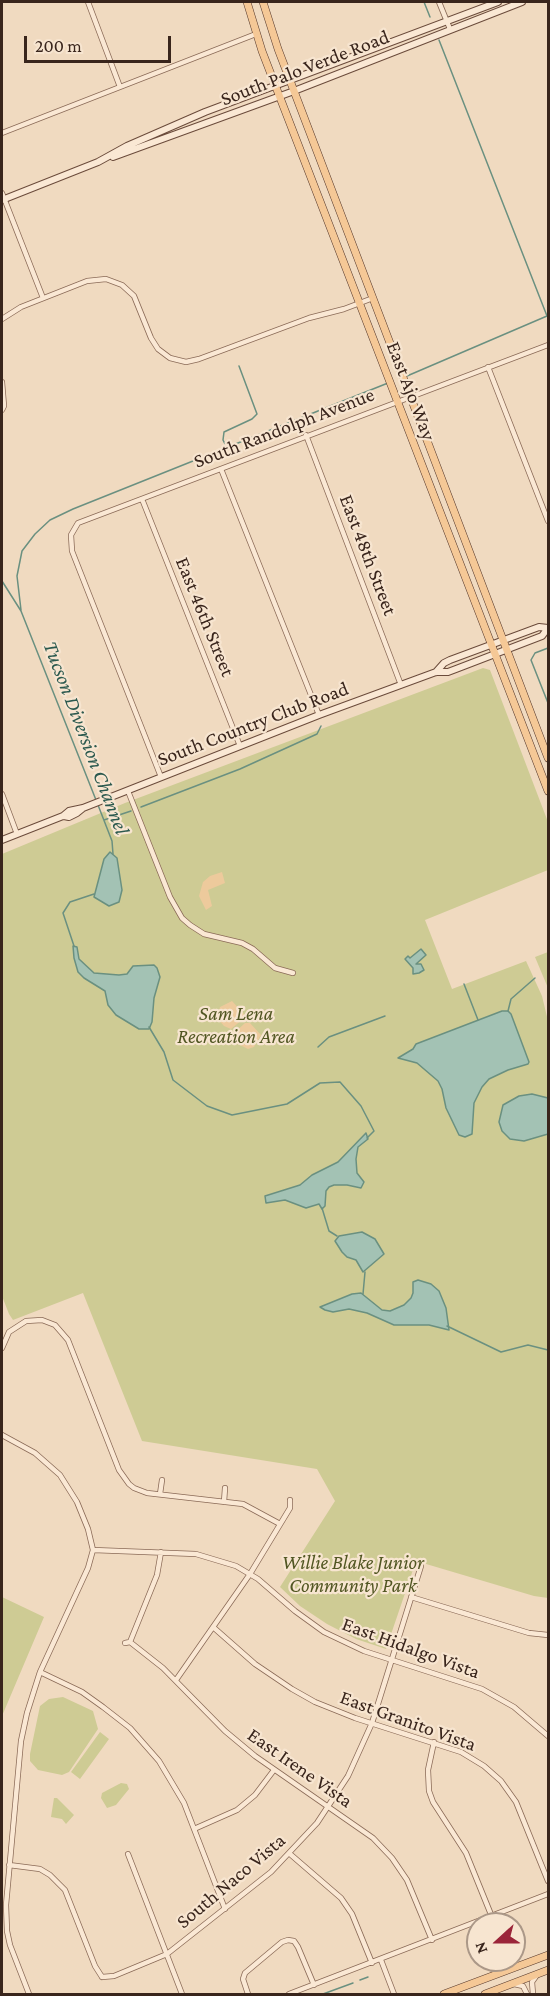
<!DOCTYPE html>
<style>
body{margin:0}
#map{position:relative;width:550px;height:1996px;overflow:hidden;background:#f0dac0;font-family:"Crimson Pro",serif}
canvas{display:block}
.frame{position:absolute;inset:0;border:3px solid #39251c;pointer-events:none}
.north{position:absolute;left:466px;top:1912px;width:60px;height:60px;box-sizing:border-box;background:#f7e5d0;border:2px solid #ab9888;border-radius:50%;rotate:249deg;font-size:16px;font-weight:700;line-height:24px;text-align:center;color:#39251c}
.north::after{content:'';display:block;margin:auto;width:21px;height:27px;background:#9b2539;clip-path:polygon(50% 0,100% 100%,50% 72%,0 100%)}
.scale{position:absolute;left:24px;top:36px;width:147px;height:27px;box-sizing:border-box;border:3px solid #39251c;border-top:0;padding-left:8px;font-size:18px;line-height:21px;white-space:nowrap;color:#39251c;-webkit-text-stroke:4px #f7e5d0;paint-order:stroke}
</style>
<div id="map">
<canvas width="550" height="1996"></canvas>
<div class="frame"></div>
<div class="north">N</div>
<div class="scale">200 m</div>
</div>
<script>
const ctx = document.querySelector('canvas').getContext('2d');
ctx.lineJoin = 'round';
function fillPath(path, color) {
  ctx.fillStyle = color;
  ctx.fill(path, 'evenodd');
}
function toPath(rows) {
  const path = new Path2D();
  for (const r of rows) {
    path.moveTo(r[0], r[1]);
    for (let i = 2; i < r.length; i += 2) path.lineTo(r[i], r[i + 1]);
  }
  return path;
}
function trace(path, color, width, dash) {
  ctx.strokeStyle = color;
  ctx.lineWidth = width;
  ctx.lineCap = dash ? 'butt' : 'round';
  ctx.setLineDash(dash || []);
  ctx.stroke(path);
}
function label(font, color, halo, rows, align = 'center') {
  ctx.font = font + ' "Crimson Pro",serif';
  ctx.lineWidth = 4.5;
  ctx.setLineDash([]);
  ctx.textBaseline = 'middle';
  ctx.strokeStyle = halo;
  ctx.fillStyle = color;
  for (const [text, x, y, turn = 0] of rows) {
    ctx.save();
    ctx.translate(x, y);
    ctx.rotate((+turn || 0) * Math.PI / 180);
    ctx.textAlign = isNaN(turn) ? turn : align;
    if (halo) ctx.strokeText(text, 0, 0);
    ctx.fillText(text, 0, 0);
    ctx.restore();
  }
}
const green = toPath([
 [483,668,490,670,548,822,548,870,425,920,452,989,526,961,542,996,548,1021,548,1598,534,1596,416,1561,386,1649,356,1639,327,1624,300,1606,280,1587,335,1501,317,1469,142,1441,83,1293,13,1320,9,1314,2,1296,2,854,125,803],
 [548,952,548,988,535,957],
 [2,1597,44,1617,2,1716],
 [63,1697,93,1711,98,1729,69,1772,62,1775,38,1770,30,1761,30,1754,40,1706,49,1699],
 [100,1732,109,1739,80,1779,71,1772],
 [121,1783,127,1784,129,1789,116,1805,107,1808,101,1798,102,1793],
 [54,1798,57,1798,74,1815,66,1824,62,1819,51,1817]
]);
const sand = toPath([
 [222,872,225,883,208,890,212,906,206,910,199,896,203,882,210,876],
 [232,1001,244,1014,243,1019,231,1029,224,1026,217,1018,220,1007],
 [245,1023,250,1023,261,1035,254,1047,248,1049,238,1044,233,1034]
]);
const water = toPath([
 [110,852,117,858,122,890,119,902,109,906,94,897,104,859,110,852],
 [73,946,77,947,79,959,94,973,119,975,127,974,133,966,154,965,157,968,160,977,154,998,152,1022,149,1029,139,1029,116,1015,108,1005,105,991,84,978,78,972,74,958,73,946],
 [421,949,426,955,416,964,421,964,424,970,419,973,413,974,413,968,405,959,408,956,410,958,421,949],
 [502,1011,508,1011,511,1014,529,1062,528,1064,508,1070,489,1079,482,1087,474,1103,472,1134,465,1137,459,1135,446,1108,442,1089,438,1081,417,1063,398,1058,413,1049,416,1044,502,1011],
 [532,1094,548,1098,548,1134,524,1141,510,1139,502,1131,499,1122,503,1105,519,1096,532,1094],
 [366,1133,368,1139,358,1147,356,1159,357,1173,364,1182,361,1188,347,1185,334,1185,329,1187,326,1191,325,1206,322,1209,319,1204,306,1208,285,1200,266,1203,265,1196,300,1185,312,1175,338,1162,366,1133],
 [362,1232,375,1239,384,1254,363,1272,356,1260,347,1257,342,1252,335,1241,339,1236,362,1232],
 [418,1280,431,1284,439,1291,446,1308,449,1330,429,1325,394,1325,367,1313,349,1309,333,1312,325,1310,320,1307,352,1294,361,1293,382,1310,390,1311,404,1305,411,1298,413,1293,413,1282,418,1280]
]);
const stream = toPath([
 [424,2,430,17],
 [407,376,547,316,439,40],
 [226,446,223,440,224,432,252,419,257,414,239,366],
 [2,581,21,611,96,800],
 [21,610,17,576,22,551,35,534,50,520,73,509,388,383],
 [548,648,535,653,531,660,548,703],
 [98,805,112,841,113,854],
 [141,807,240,769,317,734,321,726],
 [104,820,131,811],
 [74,946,63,913,70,902,94,894],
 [464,984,478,1020],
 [508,1011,511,999,535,978],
 [149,1027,164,1052,173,1080,207,1106,232,1115,287,1104,320,1083,340,1082,361,1106,374,1131,367,1138],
 [318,1047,329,1037,385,1016],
 [322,1208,329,1231,337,1236],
 [363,1294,365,1272],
 [447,1326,501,1352,528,1345,548,1350],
 [360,1980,368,1977],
 [323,1994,353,1983]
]);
const street = toPath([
 [88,2,120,87],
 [439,2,450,29],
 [2,133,256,34],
 [2,193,43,298],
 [2,319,21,307,87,281,106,279,122,285,134,296,151,338,158,349,170,358,186,362,199,359,309,318,344,309,373,298],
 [488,367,548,521],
 [2,382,4,406,2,410],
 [306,435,401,685],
 [221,469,319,715],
 [142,499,240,746],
 [161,777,72,551,71,535,78,523,548,345],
 [128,791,170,897,182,918,190,925,204,934,242,943,253,949,275,968,293,973],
 [2,794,17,834],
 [2,1348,9,1332,26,1321,42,1320,55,1325,68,1340,119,1470,129,1484,134,1488,147,1493,243,1504,280,1524],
 [2,1435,35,1453,60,1475,77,1502,88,1529,93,1550,88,1568,40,1672,27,1713,21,1741,6,1905,7,1931,10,1945,29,1994],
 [160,1494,162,1480],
 [224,1502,225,1488],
 [93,1550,196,1554,236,1566,258,1579,295,1611,324,1632,364,1651,482,1689,514,1707,548,1736],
 [411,1597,529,1633,548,1635],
 [213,1627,255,1664,292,1689,315,1702,355,1718,461,1752,484,1766,501,1781,516,1802,548,1881],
 [130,1642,157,1575,161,1552],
 [125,1643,130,1642,163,1668,225,1731,255,1756,373,1838,392,1858,407,1880,432,1940],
 [40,1672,82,1692,103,1707,130,1728,159,1761,184,1803,225,1909],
 [176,1680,250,1574,290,1508,290,1500],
 [434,1742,428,1770,429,1791,433,1802,466,1853,492,1917],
 [194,1829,237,1810,255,1795,274,1770],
 [128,1854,182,1994],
 [290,1854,341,1898,352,1914,372,1963],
 [9,1865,40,1869,50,1875,65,1890,95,1966,102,1977],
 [381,1960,394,1994],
 [102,1977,114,1976,167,1954,271,1872,317,1823,348,1776,372,1723,421,1566],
 [514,1984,523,1986,527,1994],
 [248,1994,243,1979,245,1973,282,1942,288,1940,294,1941,298,1947,314,1985],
 [289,1994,548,1894],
 [533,1994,532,1982,537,1975]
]);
const secondary = toPath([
 [113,157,294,91,522,2],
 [2,200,98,162,127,146,205,112,498,2],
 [436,672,444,663,450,660,539,627,548,628],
 [64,816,69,817,77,813,82,809],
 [2,840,63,816,69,811,83,808,319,715,436,672,448,672,456,669,542,636,548,628]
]);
const primary = toPath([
 [247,2,262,51,548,791],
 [263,2,278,49,548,758],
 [444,1994,548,1955],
 [485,1994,548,1970]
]);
const streetNames = [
 ["South Palo Verde Road",305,68,-21],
 ["East Ajo Way",411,391,69],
 ["South Randolph Avenue",284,428,-21],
 ["East 48th Street",368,555,69],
 ["East 46th Street",205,617,68],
 ["South Country Club Road",253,724,-21],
 ["East Hidalgo Vista",411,1648,20],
 ["East Granito Vista",408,1721,20],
 ["East Irene Vista",300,1768,35],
 ["South Naco Vista",231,1881,-40]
];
const parkNames = [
 ["Sam Lena",236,1014],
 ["Recreation Area",236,1037],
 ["Willie Blake Junior",353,1563],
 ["Community Park",353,1586]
];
const waterNames = [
 ["Tucson Diversion Channel",86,738,69]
];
fillPath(green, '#cecb94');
fillPath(sand, '#edca9c');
fillPath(water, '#a3c2b4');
trace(water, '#6a9080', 1.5);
trace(stream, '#6a9080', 1.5);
trace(street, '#8a6a57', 6);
trace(secondary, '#6b4b3b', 8);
trace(primary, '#57392c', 8);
trace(street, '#fae8d4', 4.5);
trace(secondary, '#fae8d4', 6);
trace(primary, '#f5c896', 7);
label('20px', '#39251c', '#f7e5d0', streetNames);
label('italic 20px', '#515622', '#f7e5d0', parkNames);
label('italic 21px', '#2b594e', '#f7e5d0', waterNames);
</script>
